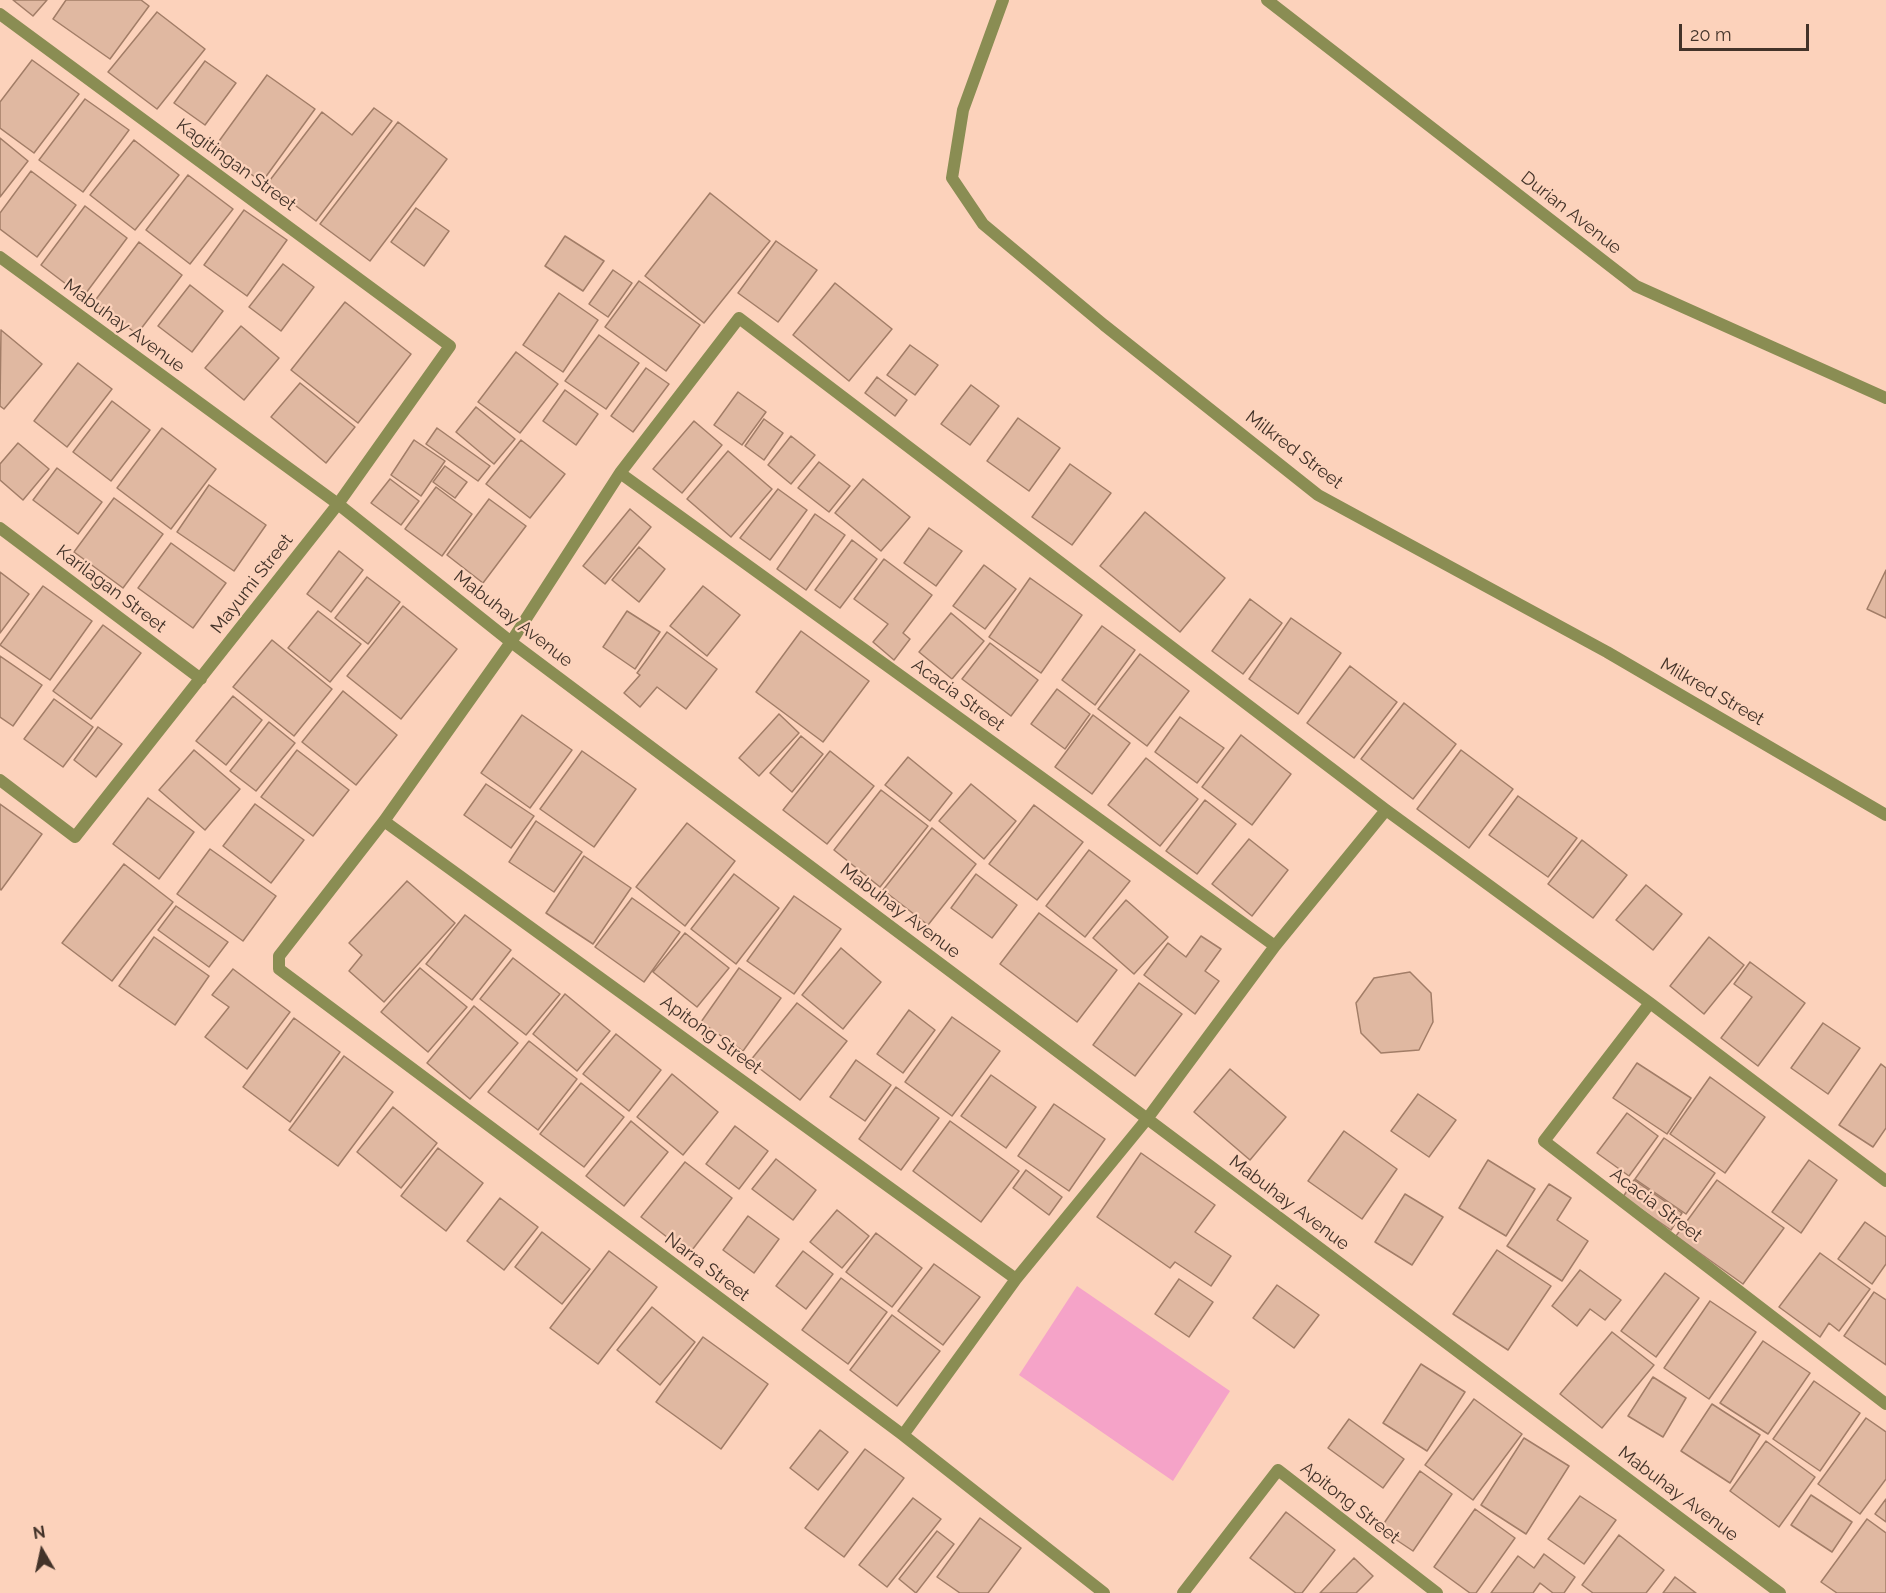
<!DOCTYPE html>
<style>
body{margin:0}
#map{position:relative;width:1886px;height:1593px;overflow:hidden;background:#fcd2bb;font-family:Raleway,sans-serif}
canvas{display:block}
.north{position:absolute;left:12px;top:1521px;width:60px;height:60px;-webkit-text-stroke:4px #fcd2bb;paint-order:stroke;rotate:351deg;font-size:16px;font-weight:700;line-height:24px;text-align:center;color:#433329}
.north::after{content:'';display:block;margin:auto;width:21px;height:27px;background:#433329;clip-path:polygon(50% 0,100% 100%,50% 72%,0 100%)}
.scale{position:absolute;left:1679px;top:24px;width:130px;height:27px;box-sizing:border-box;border:3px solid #433329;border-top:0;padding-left:8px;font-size:18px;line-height:21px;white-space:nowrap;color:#433329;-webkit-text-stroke:4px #fcd2bb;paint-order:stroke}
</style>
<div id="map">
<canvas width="1886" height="1593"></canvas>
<div class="north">N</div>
<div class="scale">20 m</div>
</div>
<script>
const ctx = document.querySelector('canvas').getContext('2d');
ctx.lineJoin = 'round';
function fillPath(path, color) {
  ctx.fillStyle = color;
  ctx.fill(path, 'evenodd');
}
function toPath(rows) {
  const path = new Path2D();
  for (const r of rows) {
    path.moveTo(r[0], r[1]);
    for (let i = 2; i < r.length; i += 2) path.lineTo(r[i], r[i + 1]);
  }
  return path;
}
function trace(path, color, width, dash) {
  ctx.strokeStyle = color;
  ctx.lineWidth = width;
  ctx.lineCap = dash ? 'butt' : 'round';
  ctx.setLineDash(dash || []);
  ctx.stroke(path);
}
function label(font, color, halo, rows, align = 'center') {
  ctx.font = font + ' Raleway,sans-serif';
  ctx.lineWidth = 4.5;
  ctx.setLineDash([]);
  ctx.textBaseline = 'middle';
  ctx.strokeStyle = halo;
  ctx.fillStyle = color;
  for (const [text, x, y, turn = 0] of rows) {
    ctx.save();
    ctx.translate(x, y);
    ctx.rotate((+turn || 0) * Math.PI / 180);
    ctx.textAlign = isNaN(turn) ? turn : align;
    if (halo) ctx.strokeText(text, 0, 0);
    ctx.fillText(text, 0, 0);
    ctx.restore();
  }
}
const green = toPath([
 [1077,1286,1230,1391,1173,1481,1019,1375]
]);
const building = toPath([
 [13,0,47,0,33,16,13,0],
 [66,0,141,0,149,6,110,59,53,19,66,0],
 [157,12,205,49,157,109,108,72,157,12],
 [32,60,79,94,34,153,0,128,0,102,32,60],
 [205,61,236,83,205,125,174,103,205,61],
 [267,75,315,109,262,182,214,148,267,75],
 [85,99,129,130,83,192,39,160,85,99],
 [374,108,392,121,316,221,267,184,322,112,352,135,374,108],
 [398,122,447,159,370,261,320,224,398,122],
 [0,138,28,161,0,197,0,138],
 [134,140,179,175,135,230,90,195,134,140],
 [31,171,76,205,37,257,0,229,0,213,31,171],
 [188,175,233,209,190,264,146,230,188,175],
 [710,193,770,241,704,323,645,276,710,193],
 [85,206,127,238,83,297,41,265,85,206],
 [416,208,449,231,424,266,391,242,416,208],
 [244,210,287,240,247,296,204,265,244,210],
 [565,236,604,261,583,291,545,266,565,236],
 [776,241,817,270,778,322,738,293,776,241],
 [139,242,182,275,137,334,94,302,139,242],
 [283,264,314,287,281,331,249,307,283,264],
 [613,270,632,283,608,317,589,304,613,270],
 [639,281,700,325,666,371,605,327,639,281],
 [835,283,892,329,849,381,793,335,835,283],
 [190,285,223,311,192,352,158,326,190,285],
 [559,293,598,320,563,372,523,345,559,293],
 [345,302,411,354,358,423,291,370,345,302],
 [241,326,279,358,244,400,205,368,241,326],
 [1,330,42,364,4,409,0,406,1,330],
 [599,335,639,363,606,409,565,381,599,335],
 [910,345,938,365,915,395,887,375,910,345],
 [516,352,558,384,520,433,478,402,516,352],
 [78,363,112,389,67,447,34,421,78,363],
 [646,368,669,384,633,432,611,416,646,368],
 [877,377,907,400,895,416,865,393,877,377],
 [300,383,355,427,326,463,271,417,300,383],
 [971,385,999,406,970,445,941,424,971,385],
 [565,390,598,414,576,445,543,421,565,390],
 [738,392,766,412,742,445,714,425,738,392],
 [112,401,150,430,111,481,73,452,112,401],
 [476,407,515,439,494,464,456,432,476,407],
 [1018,418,1060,448,1029,491,987,461,1018,418],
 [764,419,783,433,764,460,745,446,764,419],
 [694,421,722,445,682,493,653,469,694,421],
 [162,428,216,469,171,529,117,488,162,428],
 [437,428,490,466,478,481,426,444,437,428],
 [791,436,815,455,791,484,768,465,791,436],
 [414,440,445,461,421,496,391,475,414,440],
 [521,440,565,474,530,518,486,484,521,440],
 [18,443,49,469,23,500,0,480,0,464,18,443],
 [728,451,772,489,731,537,687,499,728,451],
 [819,462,850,486,829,512,798,488,819,462],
 [1070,464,1111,493,1072,545,1032,517,1070,464],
 [445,466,467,482,455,498,433,482,445,466],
 [57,468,102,502,78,534,33,500,57,468],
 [390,479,419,501,401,525,371,503,390,479],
 [863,479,910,517,881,551,835,513,863,479],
 [209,485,266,525,234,571,177,532,209,485],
 [436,487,472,514,442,556,405,529,436,487],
 [778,489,807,510,770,560,740,538,778,489],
 [114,498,163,534,123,588,74,552,114,498],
 [489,499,526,526,483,583,447,555,489,499],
 [630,509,651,527,605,584,583,566,630,509],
 [1145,512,1225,578,1180,632,1100,566,1145,512],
 [815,514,845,535,806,590,777,569,815,514],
 [929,528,962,551,936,586,904,563,929,528],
 [852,540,877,559,840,608,815,590,852,540],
 [171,543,226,583,193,628,138,588,171,543],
 [639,547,665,569,639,602,612,580,639,547],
 [339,551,363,570,331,612,307,594,339,551],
 [884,559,932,595,903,633,910,639,894,660,873,642,888,624,854,599,884,559],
 [984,565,1016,589,985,629,953,606,984,565],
 [1886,570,1886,618,1867,609,1886,570],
 [0,572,29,594,0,633,0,572],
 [367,577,400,602,368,644,335,618,367,577],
 [1030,578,1082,615,1041,673,989,637,1030,578],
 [43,586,92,621,50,680,0,645,43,586],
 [703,586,740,615,707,656,670,626,703,586],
 [1250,599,1282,623,1243,674,1212,651,1250,599],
 [403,606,457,649,401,719,347,676,403,606],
 [318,611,361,644,330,682,288,648,318,611],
 [627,611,660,632,635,669,603,647,627,611],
 [951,613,984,641,952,679,919,652,951,613],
 [1291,618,1341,653,1298,714,1249,679,1291,618],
 [103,625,141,653,91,719,53,691,103,625],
 [1102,626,1135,650,1095,705,1062,680,1102,626],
 [801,631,869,681,823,742,756,692,801,631],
 [667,632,717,669,686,709,657,687,640,707,624,693,640,675,637,673,667,632],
 [272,640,332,689,294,736,233,687,272,640],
 [990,643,1038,680,1011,716,962,679,990,643],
 [1140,654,1189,691,1147,746,1098,709,1140,654],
 [0,656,42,685,13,726,0,717,0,656],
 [1350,666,1397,702,1354,758,1307,723,1350,666],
 [1057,689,1090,714,1065,749,1031,724,1057,689],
 [343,691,397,735,356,785,302,742,343,691],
 [233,696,262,720,226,765,196,741,233,696],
 [54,699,93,727,63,767,24,739,54,699],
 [1404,703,1456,744,1413,799,1361,759,1404,703],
 [779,714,799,733,759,776,739,758,779,714],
 [522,715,572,750,530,808,481,773,522,715],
 [1093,715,1130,743,1092,794,1055,767,1093,715],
 [1180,717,1224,748,1197,783,1155,752,1180,717],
 [269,722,295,743,256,791,230,771,269,722],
 [98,727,122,744,96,777,74,760,98,727],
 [1241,735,1291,774,1252,825,1202,787,1241,735],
 [801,736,823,754,792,792,770,773,801,736],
 [194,750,240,789,205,830,159,790,194,750],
 [297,750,349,790,313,836,261,797,297,750],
 [1461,750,1513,789,1469,848,1417,809,1461,750],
 [582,751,636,789,594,847,540,809,582,751],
 [830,751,874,786,827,844,783,810,830,751],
 [908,757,952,793,930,821,885,785,908,757],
 [1146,758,1198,799,1160,846,1108,805,1146,758],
 [486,784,534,816,511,848,464,815,486,784],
 [971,784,1016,821,984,859,939,821,971,784],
 [881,790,928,826,880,887,834,850,881,790],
 [1518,796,1577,838,1548,877,1489,835,1518,796],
 [148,798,194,832,159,879,113,844,148,798],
 [1205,800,1236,824,1197,874,1166,851,1205,800],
 [0,804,42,834,1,890,0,889,0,804],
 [255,804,304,840,271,883,223,846,255,804],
 [1034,805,1083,842,1037,900,989,864,1034,805],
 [536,821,582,852,554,892,509,862,536,821],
 [687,823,735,861,685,926,636,887,687,823],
 [932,828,976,864,928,925,883,890,932,828],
 [1249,839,1288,870,1252,916,1212,884,1249,839],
 [1582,840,1627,875,1593,918,1548,884,1582,840],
 [210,849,276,896,243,941,177,894,210,849],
 [1089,850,1130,881,1085,937,1046,906,1089,850],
 [584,856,631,888,593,944,546,913,584,856],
 [124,864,173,902,112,981,62,943,124,864],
 [734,874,779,908,736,964,691,929,734,874],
 [976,874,1017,905,992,938,951,908,976,874],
 [407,881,455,923,384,1002,349,971,362,955,349,943,407,881],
 [1646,885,1682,914,1653,950,1616,920,1646,885],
 [794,896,841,929,794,994,747,961,794,896],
 [632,898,680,932,644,982,595,947,632,898],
 [1126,900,1168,937,1134,974,1093,938,1126,900],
 [176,906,228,942,209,967,158,930,176,906],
 [1039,913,1117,970,1077,1022,1000,964,1039,913],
 [465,915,511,950,472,1000,426,964,465,915],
 [685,933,729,968,697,1007,653,972,685,933],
 [1201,936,1221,949,1205,971,1219,981,1195,1014,1144,975,1168,943,1186,957,1201,936],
 [154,937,209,976,175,1025,119,986,154,937],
 [1709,937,1744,965,1704,1014,1670,986,1709,937],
 [841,948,881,982,843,1029,802,995,841,948],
 [513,958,560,994,526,1035,480,999,513,958],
 [1750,962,1805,1003,1758,1066,1721,1038,1752,997,1734,984,1750,962],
 [420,968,467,1007,428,1052,381,1012,420,968],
 [739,968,781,998,743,1051,701,1022,739,968],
 [233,969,290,1012,247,1069,205,1037,229,1007,212,995,233,969],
 [1410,972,1431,993,1433,1022,1419,1050,1381,1053,1361,1033,1356,1003,1374,978,1410,972],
 [1139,983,1182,1014,1135,1076,1093,1045,1139,983],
 [565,994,610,1031,577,1071,533,1034,565,994],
 [797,1003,847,1041,800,1100,750,1061,797,1003],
 [474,1006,518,1043,470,1099,427,1063,474,1006],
 [909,1010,935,1030,903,1073,877,1054,909,1010],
 [952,1017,1000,1051,952,1116,905,1082,952,1017],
 [294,1018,340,1052,290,1122,243,1087,294,1018],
 [1823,1023,1860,1048,1828,1094,1791,1068,1823,1023],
 [616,1034,661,1070,629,1111,583,1074,616,1034],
 [529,1041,577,1079,538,1130,488,1092,529,1041],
 [344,1056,393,1092,338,1166,289,1130,344,1056],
 [856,1060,891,1085,865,1121,830,1097,856,1060],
 [1637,1063,1691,1098,1667,1134,1613,1098,1637,1063],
 [1881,1064,1886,1068,1886,1128,1873,1147,1839,1125,1881,1064],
 [1230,1069,1286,1117,1250,1160,1194,1112,1230,1069],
 [672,1074,718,1112,683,1155,637,1117,672,1074],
 [991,1075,1036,1107,1006,1148,961,1116,991,1075],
 [1710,1077,1765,1117,1725,1173,1670,1134,1710,1077],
 [581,1083,624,1117,584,1167,540,1134,581,1083],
 [896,1087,939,1118,901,1170,859,1139,896,1087],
 [1418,1094,1456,1120,1429,1157,1391,1131,1418,1094],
 [1054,1104,1105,1139,1069,1191,1018,1156,1054,1104],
 [393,1107,437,1143,401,1188,357,1152,393,1107],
 [1627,1113,1658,1136,1629,1176,1597,1153,1627,1113],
 [631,1121,668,1152,624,1206,586,1176,631,1121],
 [950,1121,1019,1171,981,1222,913,1171,950,1121],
 [735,1126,768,1151,739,1189,706,1164,735,1126],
 [1344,1131,1397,1169,1362,1219,1308,1181,1344,1131],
 [1664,1138,1715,1173,1686,1214,1635,1179,1664,1138],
 [438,1148,483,1183,446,1231,401,1196,438,1148],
 [1141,1153,1215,1205,1195,1232,1231,1256,1211,1286,1175,1262,1170,1268,1097,1217,1141,1153],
 [776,1159,816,1190,793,1220,752,1189,776,1159],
 [1488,1160,1535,1189,1506,1236,1459,1208,1488,1160],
 [1809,1160,1837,1180,1801,1233,1772,1212,1809,1160],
 [685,1162,732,1198,689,1254,641,1217,685,1162],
 [1026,1170,1062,1197,1049,1215,1013,1188,1026,1170],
 [1634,1180,1682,1213,1671,1230,1623,1197,1634,1180],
 [1717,1180,1784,1228,1743,1284,1676,1236,1717,1180],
 [1549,1184,1571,1198,1557,1220,1588,1241,1562,1281,1507,1246,1549,1184],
 [1405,1194,1443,1217,1412,1265,1375,1242,1405,1194],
 [500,1198,538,1227,504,1270,467,1241,500,1198],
 [837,1210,869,1236,842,1268,810,1242,837,1210],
 [748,1216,779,1239,754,1273,723,1250,748,1216],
 [1865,1222,1886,1237,1886,1264,1872,1284,1838,1259,1865,1222],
 [542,1232,590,1269,562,1304,515,1267,542,1232],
 [876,1233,922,1268,892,1307,846,1272,876,1233],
 [1497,1250,1551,1286,1508,1350,1453,1314,1497,1250],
 [609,1251,657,1287,598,1364,550,1328,609,1251],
 [803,1251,833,1274,806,1309,776,1286,803,1251],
 [1820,1253,1870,1289,1839,1331,1829,1323,1820,1337,1779,1307,1820,1253],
 [934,1264,980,1297,943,1345,898,1311,934,1264],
 [1580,1270,1621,1300,1605,1320,1590,1309,1577,1326,1552,1306,1580,1270],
 [1665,1273,1699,1298,1656,1357,1621,1331,1665,1273],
 [841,1278,887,1312,848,1364,802,1330,841,1278],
 [1179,1279,1213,1302,1189,1337,1155,1314,1179,1279],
 [1277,1285,1319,1315,1294,1348,1253,1318,1277,1285],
 [1874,1292,1886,1300,1886,1365,1844,1336,1874,1292],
 [1710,1301,1756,1332,1709,1399,1664,1368,1710,1301],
 [652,1307,695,1342,660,1385,617,1350,652,1307],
 [892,1315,940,1351,897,1406,850,1370,892,1315],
 [1612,1332,1654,1365,1602,1428,1560,1394,1612,1332],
 [703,1337,768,1384,721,1449,656,1402,703,1337],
 [1763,1341,1810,1373,1768,1434,1720,1403,1763,1341],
 [1421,1364,1465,1392,1427,1451,1383,1423,1421,1364],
 [1653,1377,1686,1398,1663,1437,1628,1416,1653,1377],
 [1814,1381,1860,1413,1820,1471,1773,1439,1814,1381],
 [1474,1399,1522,1434,1473,1500,1425,1465,1474,1399],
 [1712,1404,1760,1435,1730,1483,1681,1451,1712,1404],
 [1866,1418,1886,1432,1886,1479,1860,1514,1818,1484,1866,1418],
 [1349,1419,1404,1459,1383,1488,1328,1448,1349,1419],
 [820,1430,848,1452,818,1490,790,1468,820,1430],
 [1524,1438,1569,1466,1526,1534,1481,1505,1524,1438],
 [1766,1441,1815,1477,1779,1527,1730,1491,1766,1441],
 [865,1449,904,1478,844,1557,805,1528,865,1449],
 [1420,1471,1452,1494,1413,1551,1380,1529,1420,1471],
 [1811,1495,1852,1522,1832,1552,1791,1525,1811,1495],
 [1580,1496,1616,1520,1584,1564,1548,1539,1580,1496],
 [913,1498,941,1519,887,1587,859,1565,913,1498],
 [1886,1499,1886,1522,1875,1514,1886,1499],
 [1475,1509,1515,1538,1476,1593,1470,1593,1434,1567,1475,1509],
 [1286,1512,1335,1550,1302,1593,1296,1593,1250,1558,1286,1512],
 [980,1518,1021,1548,988,1593,960,1593,937,1577,980,1518],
 [1867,1519,1886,1533,1886,1593,1837,1593,1821,1582,1867,1519],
 [937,1531,954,1544,916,1593,899,1579,937,1531],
 [1619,1535,1664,1570,1646,1593,1593,1593,1582,1585,1619,1535],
 [1544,1554,1575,1577,1564,1593,1553,1593,1540,1583,1533,1593,1491,1593,1518,1556,1534,1568,1544,1554],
 [1354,1558,1373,1576,1356,1593,1320,1593,1354,1558],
 [1675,1577,1696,1593,1663,1593,1675,1577]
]);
const street = toPath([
 [1003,0,963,110,952,178,983,224,1104,325,1318,495,1607,652,1886,815],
 [1267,0,1636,286,1886,398],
 [0,14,450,346,338,504,75,837,0,780],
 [0,257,338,504,511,642,1780,1593],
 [620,473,1275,946],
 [0,528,201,679],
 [384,821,1016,1279],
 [1650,1003,1544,1141,1886,1404],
 [903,1435,1016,1279,1147,1119,1275,946,1386,810],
 [1104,1593,903,1435,279,969,279,956,384,821,511,642,620,473,739,318,1386,810,1650,1003,1886,1181],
 [1183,1593,1278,1470,1437,1593]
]);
const streetNames = [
 ["Kagitingan Street",236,165,36],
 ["Durian Avenue",1571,213,38],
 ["Mabuhay Avenue",124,326,36],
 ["Milkred Street",1294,450,37],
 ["Mayumi Street",252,584,-52],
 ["Karilagan Street",111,589,37],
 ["Mabuhay Avenue",513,619,38],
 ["Milkred Street",1712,692,30],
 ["Acacia Street",958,695,36],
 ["Mabuhay Avenue",900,911,37],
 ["Apitong Street",711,1035,36],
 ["Mabuhay Avenue",1289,1203,37],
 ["Acacia Street",1656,1205,37],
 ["Narra Street",707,1267,37],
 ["Mabuhay Avenue",1678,1494,37],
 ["Apitong Street",1350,1503,38]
];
fillPath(green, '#f5a3c8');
fillPath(building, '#e0b8a1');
trace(building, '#a27d67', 1.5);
trace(street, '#8a8d53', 12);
label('18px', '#433329', '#fcd2bb', streetNames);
</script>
